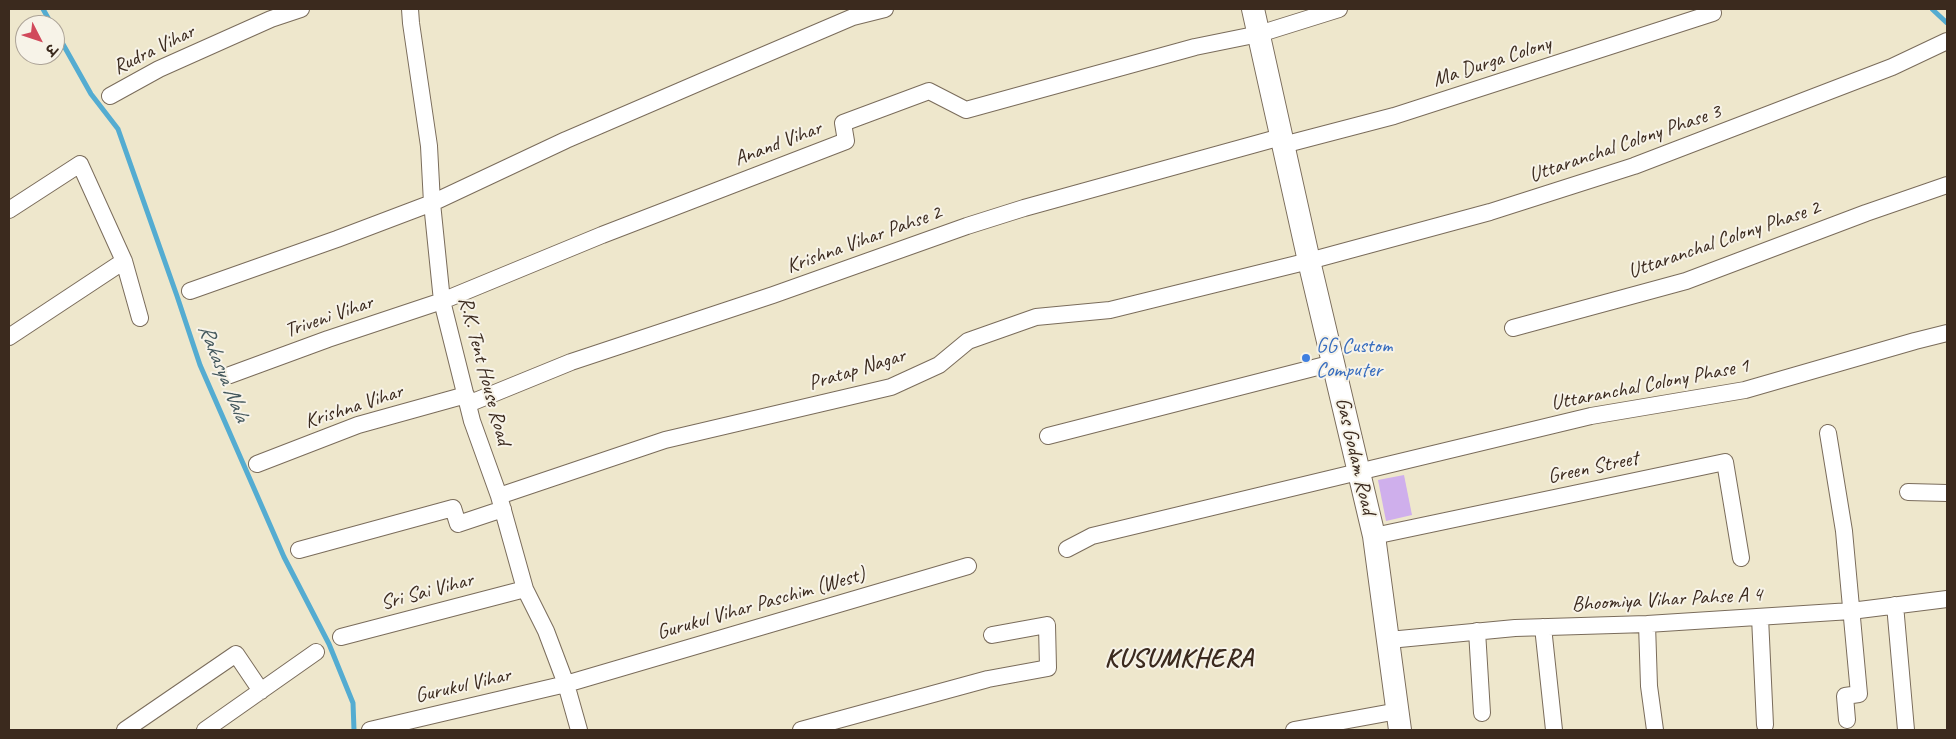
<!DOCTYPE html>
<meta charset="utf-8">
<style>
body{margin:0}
#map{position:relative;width:1956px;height:739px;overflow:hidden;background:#eee7cc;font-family:Caveat,"Playpen Sans Deva",sans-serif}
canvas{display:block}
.frame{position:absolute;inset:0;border:10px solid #3b2a1e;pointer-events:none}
.north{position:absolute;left:15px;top:15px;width:50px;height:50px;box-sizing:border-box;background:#f7f3e8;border:1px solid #aca397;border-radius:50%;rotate:131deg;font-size:14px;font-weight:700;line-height:20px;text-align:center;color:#3b2a1e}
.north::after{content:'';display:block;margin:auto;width:18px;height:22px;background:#d1495b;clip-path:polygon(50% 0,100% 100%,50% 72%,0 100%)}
</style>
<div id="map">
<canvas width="1956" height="739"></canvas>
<div class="frame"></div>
<div class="north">उ</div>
</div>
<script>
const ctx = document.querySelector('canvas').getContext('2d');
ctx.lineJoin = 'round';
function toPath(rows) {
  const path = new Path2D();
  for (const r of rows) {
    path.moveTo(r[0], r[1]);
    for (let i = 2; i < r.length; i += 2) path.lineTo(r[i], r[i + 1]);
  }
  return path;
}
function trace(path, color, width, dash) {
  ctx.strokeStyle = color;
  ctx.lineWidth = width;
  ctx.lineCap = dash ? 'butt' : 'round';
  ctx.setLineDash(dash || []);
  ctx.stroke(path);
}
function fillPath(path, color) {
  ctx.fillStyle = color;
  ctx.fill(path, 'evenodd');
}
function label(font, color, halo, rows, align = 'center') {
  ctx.font = font + ' Caveat,sans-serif';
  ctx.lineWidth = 4;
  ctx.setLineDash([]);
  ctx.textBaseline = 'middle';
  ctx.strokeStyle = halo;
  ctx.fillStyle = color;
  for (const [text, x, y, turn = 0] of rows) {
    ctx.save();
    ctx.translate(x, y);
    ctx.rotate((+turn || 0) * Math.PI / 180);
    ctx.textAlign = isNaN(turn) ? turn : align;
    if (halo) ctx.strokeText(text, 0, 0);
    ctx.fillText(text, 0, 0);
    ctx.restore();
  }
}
const stream = toPath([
 [43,9,52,25],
 [1932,9,1947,23],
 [55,30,91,94,118,129,177,296,200,365,284,557,329,644,353,703,354,730]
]);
const building = toPath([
 [1404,475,1412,515,1386,521,1378,480]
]);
const street = toPath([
 [410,9,411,23,429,146,432,203,442,301,472,421,499,496,525,589,546,631,566,684,579,730],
 [110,96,159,69,271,19,301,9],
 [1283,145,1394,116,1713,13],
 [9,210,80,164,124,261],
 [190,291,337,239,432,203,566,140,703,81,853,17,885,9],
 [1513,328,1686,281,1866,213,1947,185],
 [9,337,124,261,140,318],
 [230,375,328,339,442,301,602,235,846,141,843,123,929,91,966,110,1195,47,1259,34,1339,9],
 [468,404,571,362,773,295,967,226,1024,208,1281,137],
 [1828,433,1844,531,1859,694,1845,696,1847,720],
 [1048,436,1333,363],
 [257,464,358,425,466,395],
 [1908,492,1947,493],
 [499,496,665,440,891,387,939,365,968,341,1036,317,1110,310,1309,261,1490,212,1634,166,1892,67,1947,41],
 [1374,536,1725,462,1741,558],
 [1067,549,1092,536,1591,416,1745,390,1915,341,1947,333],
 [299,550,453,508,458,524,503,509],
 [1895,605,1906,730],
 [1760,617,1765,725],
 [1647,624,1649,686,1655,730],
 [1543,627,1554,730],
 [1477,631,1482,713],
 [341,637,525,589],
 [1389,640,1515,628,1647,624,1851,611,1947,599],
 [125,730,236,654,261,691],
 [205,730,316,652],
 [370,730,566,684,968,566],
 [801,730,988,679,1048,668,1047,625,992,635],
 [1294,730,1398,711]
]);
const secondary = toPath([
 [1253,9,1309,261,1374,536,1400,730]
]);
const markers = [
 [1306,358,5,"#3f7fe0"]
];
const streetNames = [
 ["Rudra Vihar",154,50,-26],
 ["Ma Durga Colony",1492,62,-18],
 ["Anand Vihar",778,144,-21],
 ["Uttaranchal Colony Phase 3",1625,144,-19],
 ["Krishna Vihar Pahse 2",864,240,-20],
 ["Uttaranchal Colony Phase 2",1724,240,-19],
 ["Triveni Vihar",329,317,-19],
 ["Pratap Nagar",857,370,-17],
 ["R.K. Tent House Road",484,371,75],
 ["Uttaranchal Colony Phase 1",1650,385,-11],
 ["Krishna Vihar",354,407,-18],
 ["Gas Godam Road",1355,456,77],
 ["Green Street",1593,468,-12],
 ["Sri Sai Vihar",427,592,-15],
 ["Bhoomiya Vihar Pahse A 4",1667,600,-3],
 ["Gurukul Vihar Paschim (West)",761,604,-16],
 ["Gurukul Vihar",463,686,-13]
];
const shopNames = [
 ["GG Custom",1316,346],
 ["Computer",1316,370]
];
const waterNames = [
 ["Rakasya Nala",223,373,68]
];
const districtNames = [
 ["KUSUMKHERA",1179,659]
];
trace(stream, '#54acd1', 5);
fillPath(building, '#cfafec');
trace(street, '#7a6c5b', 18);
trace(secondary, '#7a6c5b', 24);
trace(street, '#fff', 16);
trace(secondary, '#fff', 22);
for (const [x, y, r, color] of markers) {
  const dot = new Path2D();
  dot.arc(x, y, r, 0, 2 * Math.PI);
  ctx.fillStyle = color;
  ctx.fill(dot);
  trace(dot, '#f7f3e8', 2);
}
label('21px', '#3b2a1e', '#f7f3e8', streetNames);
label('21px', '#366cbe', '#f7f3e8', shopNames, 'left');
label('italic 22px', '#44585d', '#f7f3e8', waterNames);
ctx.letterSpacing = '1px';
label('bold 26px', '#3b2a1e', '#f7f3e8', districtNames);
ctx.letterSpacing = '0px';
</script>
